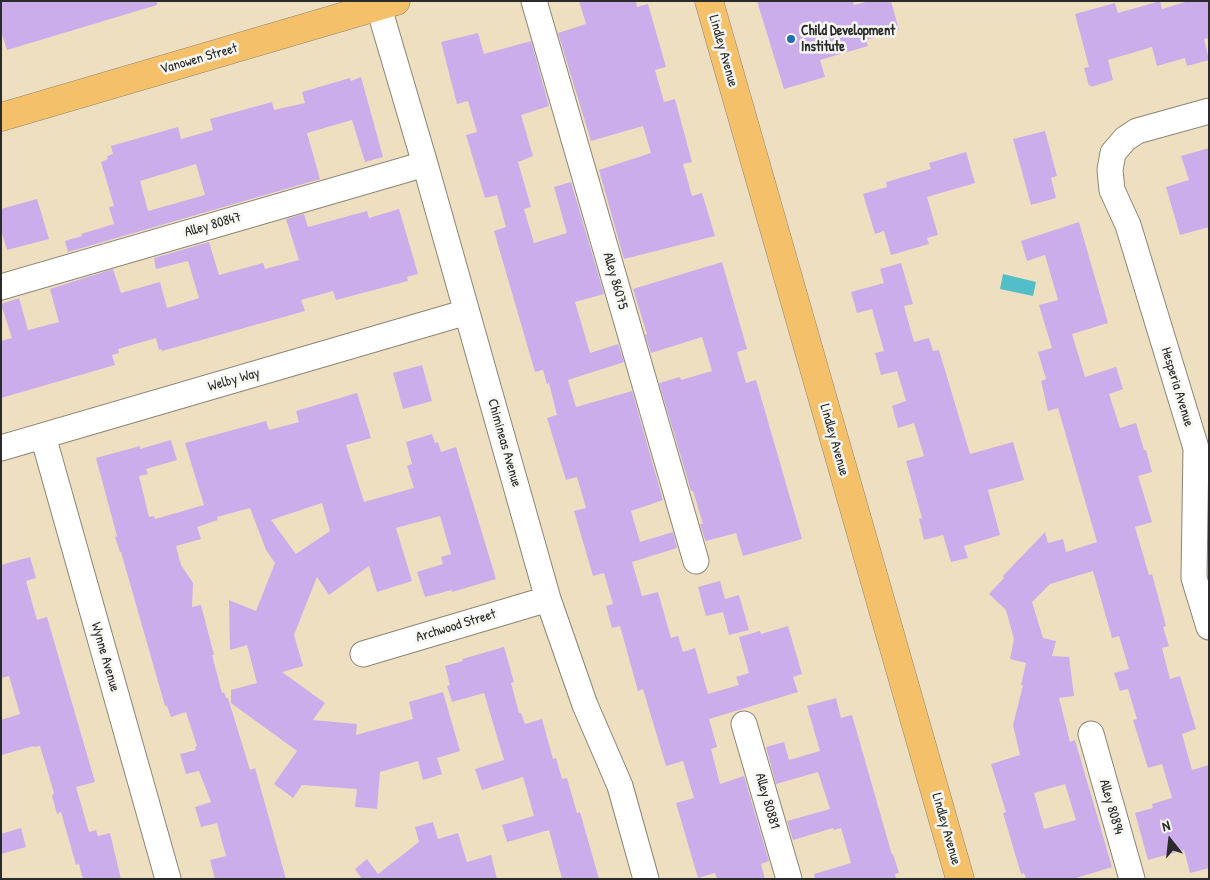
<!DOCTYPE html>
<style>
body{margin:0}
#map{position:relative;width:1210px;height:880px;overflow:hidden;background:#eedfc0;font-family:"Patrick Hand",sans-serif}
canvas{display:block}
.frame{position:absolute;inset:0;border:2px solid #2b2b2b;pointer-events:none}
.north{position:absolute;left:1145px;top:815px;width:50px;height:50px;-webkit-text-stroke:4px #f6f6f2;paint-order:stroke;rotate:344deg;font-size:14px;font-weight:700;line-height:20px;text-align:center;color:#2b2b2b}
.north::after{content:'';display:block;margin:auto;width:18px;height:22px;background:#2b2b2b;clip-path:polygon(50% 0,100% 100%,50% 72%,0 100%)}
</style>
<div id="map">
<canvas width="1210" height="880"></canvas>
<div class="frame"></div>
<div class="north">N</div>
</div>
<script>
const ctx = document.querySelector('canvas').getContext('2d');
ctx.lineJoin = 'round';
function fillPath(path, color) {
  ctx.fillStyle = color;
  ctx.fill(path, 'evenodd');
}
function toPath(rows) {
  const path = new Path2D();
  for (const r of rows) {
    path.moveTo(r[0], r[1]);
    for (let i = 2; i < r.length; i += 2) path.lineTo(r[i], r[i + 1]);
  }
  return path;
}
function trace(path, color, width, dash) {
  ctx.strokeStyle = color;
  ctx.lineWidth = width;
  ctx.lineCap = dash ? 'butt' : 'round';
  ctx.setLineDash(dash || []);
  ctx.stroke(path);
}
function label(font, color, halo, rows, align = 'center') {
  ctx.font = font + ' "Patrick Hand",sans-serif';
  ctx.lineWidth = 5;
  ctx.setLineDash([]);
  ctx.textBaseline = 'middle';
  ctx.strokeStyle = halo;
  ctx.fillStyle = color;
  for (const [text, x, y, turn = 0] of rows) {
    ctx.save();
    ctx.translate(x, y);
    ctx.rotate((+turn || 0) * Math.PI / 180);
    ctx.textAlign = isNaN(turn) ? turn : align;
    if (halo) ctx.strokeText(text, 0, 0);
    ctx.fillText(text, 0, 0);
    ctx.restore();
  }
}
const water = toPath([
 [1003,274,1036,282,1033,296,1000,289]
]);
const building = toPath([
 [1,1,157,1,157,5,7,50,1,31],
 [579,1,636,1,637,7,648,4,666,67,655,70,664,102,675,99,692,162,683,164,692,196,702,193,715,236,624,259,599,170,651,153,643,126,591,141,558,33,586,24],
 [757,1,853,1,854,5,870,1,891,1,899,30,866,40,868,46,820,60,825,77,784,89],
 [1160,1,1162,9,1189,1,1209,1,1209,38,1204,39,1209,60,1187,66,1185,58,1157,66,1152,47,1108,60,1113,80,1091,87,1091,85,1089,86,1084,68,1089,67,1075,14,1115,3,1118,13],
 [478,33,484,54,531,41,549,106,521,115,533,156,518,162,531,207,524,209,534,243,567,233,554,187,571,182,604,294,575,302,590,353,618,344,624,362,568,380,576,407,632,391,663,500,631,511,640,542,673,532,677,548,632,562,642,596,658,592,671,638,678,636,683,652,695,648,708,694,739,685,736,677,749,673,739,637,760,631,761,634,788,626,802,674,793,677,798,692,709,719,717,747,711,749,720,784,744,776,769,861,761,864,765,879,717,879,715,873,698,878,676,803,694,798,683,761,666,766,643,689,638,691,620,626,612,628,606,606,613,604,604,573,593,576,574,511,586,508,577,477,566,480,547,418,557,415,549,383,547,384,543,370,535,372,494,231,506,227,497,195,485,198,466,135,477,132,468,101,457,104,441,42],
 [361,77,383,157,365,162,352,120,307,133,320,179,68,252,65,241,82,236,81,234,114,224,109,207,114,206,101,162,108,159,107,156,113,154,111,146,178,127,181,139,213,130,210,119,272,102,274,110,305,103,302,92,350,78,351,81],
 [196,164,205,195,148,211,140,181],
 [1045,131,1057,176,1051,178,1056,198,1031,205,1013,139],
 [1209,148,1209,227,1180,235,1166,187,1189,180,1181,156],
 [966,152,975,183,927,197,938,235,927,238,929,244,891,255,884,231,875,234,863,194,887,187,886,182,931,169,929,163],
 [37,199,49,239,7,250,1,230,1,209],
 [399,209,418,274,407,277,408,281,336,300,333,291,301,300,305,311,162,351,161,349,159,350,156,338,118,349,119,353,112,355,115,365,1,398,1,341,12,338,1,304,19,298,28,330,59,322,50,289,113,269,121,293,160,282,167,308,199,298,188,261,156,269,154,258,209,242,219,275,263,263,265,269,299,260,286,219,304,214,308,227,367,211,369,218],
 [1079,222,1108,323,1072,334,1085,377,1116,367,1123,389,1109,394,1120,428,1136,423,1144,450,1146,450,1152,472,1138,476,1152,522,1135,527,1149,575,1152,574,1166,626,1163,627,1169,646,1162,648,1170,679,1180,676,1196,729,1182,734,1192,770,1209,765,1209,868,1190,873,1184,850,1148,860,1135,813,1153,808,1152,804,1172,798,1162,764,1148,768,1133,720,1137,719,1128,689,1120,691,1114,673,1129,669,1119,636,1112,638,1093,571,1050,584,1032,602,1043,638,1056,641,1052,656,1069,657,1074,696,1059,698,1070,742,1075,740,1112,867,1073,879,1026,879,1024,873,1021,874,1003,813,1006,812,991,764,1020,755,1013,725,1023,685,1021,685,1026,663,1010,659,1014,639,1006,610,989,594,1004,578,1003,576,1045,532,1048,543,1063,539,1066,552,1097,542,1058,408,1048,411,1041,381,1046,379,1038,352,1052,348,1039,305,1058,300,1045,255,1027,261,1021,241],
 [1065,784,1076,820,1044,829,1034,793],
 [722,262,747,349,737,352,746,383,756,380,802,539,743,556,736,533,706,541,705,540,700,524,703,524,693,491,691,491,659,383,680,377,681,380,712,371,702,337,651,353,645,335,647,334,633,289],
 [901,263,913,304,904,306,914,342,929,338,933,351,939,350,970,454,1013,442,1024,480,988,490,1000,535,964,546,968,558,951,562,943,535,924,540,919,519,922,518,906,461,924,456,914,423,898,428,892,406,906,401,897,371,881,375,875,353,884,351,872,309,857,313,851,292,884,283,880,269],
 [422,365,432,401,403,409,393,373],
 [357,393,371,438,346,445,364,502,414,488,407,466,412,464,406,442,432,434,435,443,438,442,441,452,456,447,496,579,452,592,452,590,425,597,417,572,443,564,441,557,451,554,440,516,396,528,412,581,377,592,369,566,329,595,317,577,294,635,303,666,282,672,325,703,313,720,357,724,356,735,413,719,409,702,443,692,460,751,437,758,442,774,423,780,418,761,380,772,377,809,355,807,357,789,302,785,293,798,274,784,297,751,231,703,231,690,257,683,247,645,230,650,229,600,256,611,275,563,266,550,250,508,217,517,218,520,197,527,201,539,176,546,181,565,193,583,192,607,201,605,214,655,212,655,222,693,224,692,226,698,228,698,250,770,255,768,286,879,215,879,210,860,226,856,217,823,201,827,195,807,211,802,199,771,186,774,180,754,196,750,195,747,197,746,186,712,171,717,167,706,165,706,121,552,120,552,115,537,117,536,96,458,140,446,140,449,171,440,177,460,146,469,148,474,139,476,149,517,154,516,155,519,204,505,185,443,266,421,269,430,299,422,296,411],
 [322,503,330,531,296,554,271,520],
 [30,557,36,578,26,581,37,620,47,617,95,782,76,787,89,832,96,830,98,836,110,833,121,879,83,879,79,864,76,865,61,812,57,814,52,796,54,793,40,746,34,747,34,746,1,755,1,720,20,714,9,676,1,678,1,565],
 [720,581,725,599,739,595,749,630,729,635,723,612,706,616,698,587],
 [504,647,514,682,511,683,519,713,521,713,525,724,542,719,553,759,556,758,562,779,567,778,577,813,580,812,599,879,562,879,549,830,507,842,502,825,534,816,523,777,482,790,475,769,504,760,484,693,452,702,447,686,450,685,445,666,463,661,462,659],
 [836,698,841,718,852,715,892,855,893,854,899,873,895,874,896,879,815,879,814,874,851,863,841,828,834,830,833,828,793,840,787,821,830,809,818,772,776,784,766,747,784,742,789,760,820,751,807,706],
 [433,822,438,839,458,833,467,862,491,855,497,879,362,879,355,869,367,859,378,874,419,842,415,827],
 [21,828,26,847,1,854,1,834]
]);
const minor = toPath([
 [377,1,425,164,548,599,585,705,620,786,646,879],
 [534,1,696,561],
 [1209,111,1137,131,1125,139,1113,153,1110,170,1112,190,1128,225,1196,448,1194,578,1209,627],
 [1,287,425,164],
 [43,436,168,879],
 [1,448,467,312],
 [363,654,548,599],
 [744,724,789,879],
 [1091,734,1132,879]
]);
const major = toPath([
 [709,1,960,879],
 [1,117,396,1]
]);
const markers = [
 [791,39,5,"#1f6fb2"]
];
const poiNames = [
 ["Child Development",801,31],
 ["Institute",801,47]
];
const streetNames = [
 ["Lindley Avenue",723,51,74],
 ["Vanowen Street",199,59,-16],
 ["Alley 80847",213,225,-16],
 ["Alley 86075",615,281,74],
 ["Welby Way",234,380,-16],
 ["Hesperia Avenue",1177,387,73],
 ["Lindley Avenue",834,440,74],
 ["Chimineas Avenue",504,443,74],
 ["Archwood Street",456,626,-17],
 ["Wynne Avenue",105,657,74],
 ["Alley 80881",767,801,74],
 ["Alley 80894",1111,807,74],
 ["Lindley Avenue",946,829,74]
];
fillPath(water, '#52bfc8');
fillPath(building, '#ccadec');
trace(minor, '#8c8576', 27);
trace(major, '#8c8576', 29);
trace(minor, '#fff', 25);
trace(major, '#f4c16a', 28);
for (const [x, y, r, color] of markers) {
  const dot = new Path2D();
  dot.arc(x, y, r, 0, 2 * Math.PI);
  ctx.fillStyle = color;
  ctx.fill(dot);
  trace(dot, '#f6f6f2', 2);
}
label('bold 14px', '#2b2b2b', '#f6f6f2', poiNames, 'left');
label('14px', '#2b2b2b', '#f6f6f2', streetNames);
</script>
